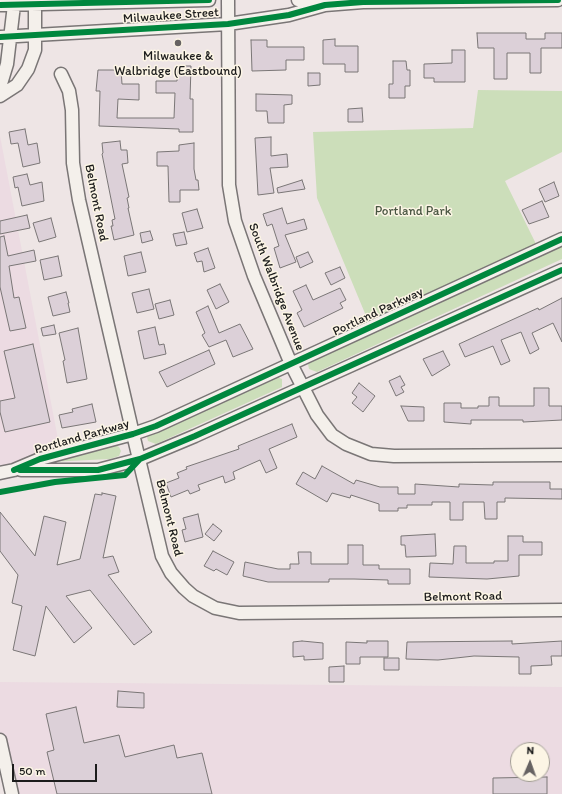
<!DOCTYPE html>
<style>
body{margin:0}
#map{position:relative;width:562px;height:794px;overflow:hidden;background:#eee5e5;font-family:Itim,sans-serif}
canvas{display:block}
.north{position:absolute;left:510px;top:742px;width:40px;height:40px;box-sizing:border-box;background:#fcf5e5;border:1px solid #a29e95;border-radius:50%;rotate:2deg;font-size:11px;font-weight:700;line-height:16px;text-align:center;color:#1c1c1c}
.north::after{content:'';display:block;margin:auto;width:14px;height:18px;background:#666262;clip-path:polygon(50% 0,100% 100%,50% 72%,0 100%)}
.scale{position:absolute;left:12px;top:764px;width:85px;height:18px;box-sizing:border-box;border:2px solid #1c1c1c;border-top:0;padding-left:5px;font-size:12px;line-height:14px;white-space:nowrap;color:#1c1c1c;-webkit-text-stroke:3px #fcf5e5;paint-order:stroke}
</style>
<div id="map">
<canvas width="562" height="794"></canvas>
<div class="north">N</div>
<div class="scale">50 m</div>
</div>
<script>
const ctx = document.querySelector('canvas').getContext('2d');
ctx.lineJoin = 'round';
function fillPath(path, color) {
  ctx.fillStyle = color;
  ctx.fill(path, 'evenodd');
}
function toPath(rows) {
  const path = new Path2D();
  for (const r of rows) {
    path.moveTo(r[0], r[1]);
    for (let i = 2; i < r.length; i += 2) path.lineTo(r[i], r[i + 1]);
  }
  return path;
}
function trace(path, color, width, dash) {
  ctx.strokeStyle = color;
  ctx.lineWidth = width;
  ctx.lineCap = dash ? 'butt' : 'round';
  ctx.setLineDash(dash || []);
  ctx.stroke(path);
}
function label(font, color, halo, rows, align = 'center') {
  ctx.font = font + ' Itim,sans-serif';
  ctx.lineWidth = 3;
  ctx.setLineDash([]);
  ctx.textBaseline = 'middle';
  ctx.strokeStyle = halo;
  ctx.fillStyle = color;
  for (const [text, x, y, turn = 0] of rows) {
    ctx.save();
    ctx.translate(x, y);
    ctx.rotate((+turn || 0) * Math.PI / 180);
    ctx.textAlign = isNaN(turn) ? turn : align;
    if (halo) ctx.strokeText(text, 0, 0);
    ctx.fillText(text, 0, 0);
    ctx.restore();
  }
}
const built = toPath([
 [0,136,62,460,0,473],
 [0,682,562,687,562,794,12,794,0,740],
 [518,750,542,750,542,774,518,774]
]);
const green = toPath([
 [478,90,562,91,562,152,505,181,537,246,369,323,317,198,313,132,473,128],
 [562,246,562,259,317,372,309,369,308,364,311,360],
 [275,376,282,379,282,387,156,444,148,441,147,437,150,433],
 [114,444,119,447,121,451,119,456,110,459,49,462]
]);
const building = toPath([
 [477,33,526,33,526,39,545,39,545,33,562,33,562,48,541,48,541,73,530,73,530,53,507,53,507,79,494,79,494,48,478,48,477,33],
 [335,39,335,46,358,46,358,72,345,72,345,64,323,64,323,40,335,39],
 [251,40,267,40,267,47,304,47,304,60,286,60,286,70,252,71,251,40],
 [452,50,465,50,465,82,434,82,434,78,424,78,424,64,452,63,452,50],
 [393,61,406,61,407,70,410,70,410,86,405,86,405,98,389,98,389,84,393,84,393,61],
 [178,66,191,66,190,99,193,99,193,132,179,132,179,129,99,126,100,91,96,91,98,70,121,70,122,84,139,84,139,100,118,99,117,118,174,118,175,93,156,93,156,81,177,81,178,66],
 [308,73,320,73,320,85,308,86,308,73],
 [256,94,292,95,292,104,284,105,284,123,268,123,267,111,256,111,256,94],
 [362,108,363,122,348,122,348,109,362,108],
 [25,129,28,145,37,143,40,163,23,167,18,143,11,144,9,132,25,129],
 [271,137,271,156,287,154,288,167,270,168,274,193,258,195,255,138,271,137],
 [120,141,121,150,127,150,128,163,122,164,129,197,127,198,129,208,128,208,134,235,114,240,111,226,113,226,112,220,115,219,102,154,103,153,102,143,120,141],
 [194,143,194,169,196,180,198,180,199,190,180,190,180,202,169,202,168,166,157,166,157,152,179,151,179,145,194,143],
 [27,174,30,185,42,182,44,201,22,206,18,187,15,188,13,177,27,174],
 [302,180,305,189,278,193,277,188,302,180],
 [554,182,559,196,545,202,539,189,554,182],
 [542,201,549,217,529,224,522,210,542,201],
 [282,208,287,224,304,219,307,229,285,235,296,262,280,268,274,248,279,246,272,224,267,226,263,214,282,208],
 [197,209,203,228,187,232,182,213,197,209],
 [27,215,30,228,0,234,0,221,27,215],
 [51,218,56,237,39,242,33,223,51,218],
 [150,231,153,240,142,243,140,233,150,231],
 [184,232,187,244,176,246,173,234,184,232],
 [4,236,8,256,34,250,36,261,9,266,14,298,19,297,26,328,10,331,0,287,0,237,4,236],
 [208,248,215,268,204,272,202,261,197,262,194,253,208,248],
 [141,252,146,272,128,276,124,256,141,252],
 [308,252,313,262,300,268,296,257,308,252],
 [58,256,62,276,44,280,40,260,58,256],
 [340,267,345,278,331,285,325,273,340,267],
 [220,284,229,302,216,309,207,290,220,284],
 [306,285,313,300,340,288,346,300,340,303,343,308,304,327,297,313,302,310,293,291,306,285],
 [149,289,154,309,137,313,132,293,149,289],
 [66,292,69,303,68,303,70,312,53,316,48,297,66,292],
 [562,298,562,342,553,323,532,333,539,349,530,354,521,332,501,340,510,361,501,365,493,346,465,357,459,344,538,308,539,310,562,298],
 [170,300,174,315,159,319,155,304,170,300],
 [208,306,219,333,240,324,253,349,233,357,226,340,209,347,202,335,205,333,196,312,208,306],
 [54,325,56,334,43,336,41,328,54,325],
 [155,327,159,345,164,344,166,354,144,359,138,331,155,327],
 [78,328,87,379,67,383,63,361,65,360,59,333,78,328],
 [33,344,50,422,5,432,0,412,0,401,15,398,4,351,33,344],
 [209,350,215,364,167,387,159,372,209,350],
 [443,351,450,365,432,376,423,359,443,351],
 [400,376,405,385,401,387,404,392,396,396,389,381,400,376],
 [359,383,375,396,363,412,352,403,357,397,352,393,359,383],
 [534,388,549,388,549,406,562,406,562,420,523,422,523,420,471,420,471,424,444,422,444,403,461,403,461,408,478,408,478,406,489,406,489,397,499,397,499,406,534,406,534,388],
 [92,404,96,422,62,428,59,415,73,412,72,409,92,404],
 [401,406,424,407,424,421,408,421,401,406],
 [292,424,297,437,269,449,277,468,266,473,260,460,233,472,235,479,225,483,223,476,198,485,200,490,190,494,188,490,171,497,166,483,179,478,177,473,187,469,186,467,239,449,238,446,292,424],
 [322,466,354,484,356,480,380,487,398,487,398,494,415,494,415,484,459,487,459,484,493,485,493,482,550,482,550,489,562,489,562,499,505,498,505,502,497,502,497,519,485,519,484,502,463,502,463,520,450,520,450,502,432,502,432,505,407,505,407,508,398,508,398,511,379,511,379,504,351,495,350,498,332,493,327,502,296,484,303,472,315,479,322,466],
 [102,493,116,496,103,558,113,556,119,572,108,575,152,632,134,645,90,590,66,596,92,628,74,643,46,606,35,656,13,650,22,606,12,603,18,575,0,551,0,512,35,556,44,516,66,522,57,565,80,559,95,494,102,495,102,493],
 [198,514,203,537,185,542,182,530,186,529,183,518,198,514],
 [213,524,222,531,214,541,205,534,213,524],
 [435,534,436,556,406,557,405,545,401,545,401,536,435,534],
 [508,536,523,536,523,542,542,542,542,555,519,555,519,576,487,579,429,577,430,563,453,564,454,546,466,546,466,563,494,563,494,561,508,561,508,536],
 [348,545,363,545,363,565,379,565,379,569,410,569,410,584,388,584,388,580,354,579,329,579,329,582,268,582,243,576,245,562,278,569,290,569,290,564,299,564,298,552,311,552,311,564,348,564,348,545],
 [213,551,234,562,227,575,216,569,214,571,204,566,213,551],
 [302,641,323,643,323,659,304,660,304,656,293,657,293,642,302,641],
 [367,641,388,641,388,657,360,657,360,664,346,664,346,642,367,643,367,641],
 [512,641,512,644,562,641,562,656,551,656,552,665,531,666,531,674,519,674,519,657,474,656,438,660,406,659,407,642,512,641],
 [384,658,399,658,399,670,384,670,384,658],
 [344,666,344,682,329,682,329,667,344,666],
 [118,691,144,693,144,708,117,707,118,691],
 [76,707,84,743,119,735,125,757,174,745,177,758,202,753,212,794,57,794,47,752,54,750,46,714,76,707],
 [547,777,547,794,493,794,493,778,547,777]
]);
const minor = toPath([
 [228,0,229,185,235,221,254,276,291,364,317,415,332,435,346,444,371,454,394,456,562,455],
 [298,0,321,4],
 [0,5,209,0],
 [0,37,228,24,289,15,325,5,363,2,558,0],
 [61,74,69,91,72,110,73,163,79,200,133,434,162,556,171,573,184,588,193,596,215,608,239,613,562,610],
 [0,87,7,64,14,5],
 [0,96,17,85,28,69,35,50,35,4],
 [21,470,98,470,140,459,195,436,562,270],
 [0,473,14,470,40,459,133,434,156,426,562,239],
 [0,740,12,794]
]);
const cycleway = toPath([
 [0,5,209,0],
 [0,37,228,24,289,15,325,5,363,2,558,0],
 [14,470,40,459,133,434,156,426,562,239],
 [20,470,98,470,140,459,195,436,562,270],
 [0,492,55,482,125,475,139,460]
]);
const markers = [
 [178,43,4,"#666262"]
];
const streetNames = [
 ["Milwaukee Street",171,16,-4],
 ["Belmont Road",96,203,79],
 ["South Walbridge Avenue",276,287,69],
 ["Portland Parkway",378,312,-25],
 ["Portland Parkway",82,437,-16],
 ["Belmont Road",169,518,76],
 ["Belmont Road",463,597,-1]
];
const poiNames = [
 ["Milwaukee &",178,57],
 ["Walbridge (Eastbound)",178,72]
];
const parkNames = [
 ["Portland Park",413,212]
];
fillPath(built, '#ecdbe2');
fillPath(green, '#ccdeba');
fillPath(building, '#dcd0d8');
trace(building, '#7a7676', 1);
trace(minor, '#7a7676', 15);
trace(minor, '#f4f0eb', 12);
trace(cycleway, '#00873e', 6);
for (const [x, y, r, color] of markers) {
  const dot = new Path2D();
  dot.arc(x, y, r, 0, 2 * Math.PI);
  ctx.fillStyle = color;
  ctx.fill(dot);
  trace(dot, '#fcf5e5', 1.5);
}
label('13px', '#1c1c1c', '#fcf5e5', streetNames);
label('13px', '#1c1c1c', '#fcf5e5', poiNames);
label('13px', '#485541', '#fcf5e5', parkNames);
</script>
